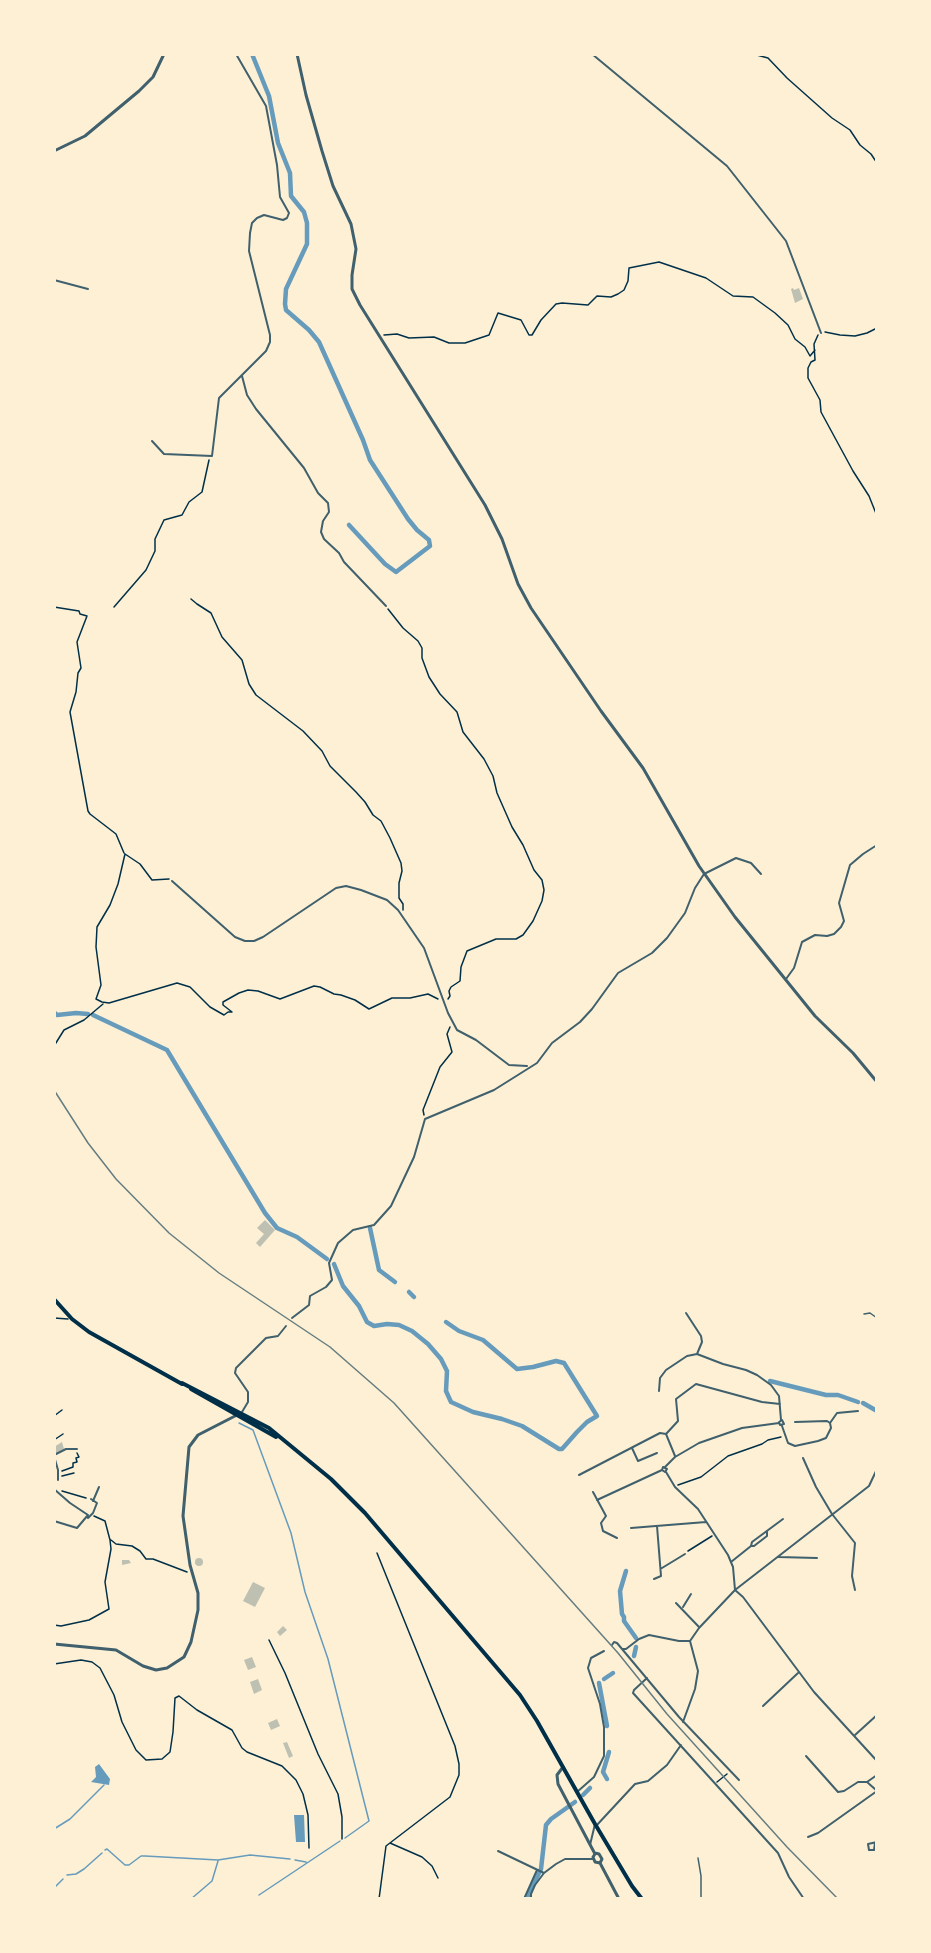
<!DOCTYPE html>
<style>
body{margin:0}
#map{position:relative;width:931px;height:1953px;overflow:hidden;background:#fdf0d5;font-family:"Open Sans",sans-serif}
canvas{display:block}
.frame{position:absolute;inset:0;border:56px solid #fdf0d5;pointer-events:none}
</style>
<div id="map">
<canvas width="931" height="1953"></canvas>
<div class="frame"></div>
</div>
<script>
const ctx = document.querySelector('canvas').getContext('2d');
ctx.lineJoin = 'round';
function fillPath(path, color) {
  ctx.fillStyle = color;
  ctx.fill(path, 'evenodd');
}
function toPath(rows) {
  const path = new Path2D();
  for (const r of rows) {
    if (r.length === 3) {
      path.moveTo(r[0] + r[2], r[1]);
      path.arc(r[0], r[1], r[2], 0, 2 * Math.PI);
      continue;
    }
    path.moveTo(r[0], r[1]);
    for (let i = 2; i < r.length; i += 2) path.lineTo(r[i], r[i + 1]);
  }
  return path;
}
function trace(path, color, width, dash) {
  ctx.strokeStyle = color;
  ctx.lineWidth = width;
  ctx.lineCap = dash ? 'butt' : 'round';
  ctx.setLineDash(dash || []);
  ctx.stroke(path);
}
const water = toPath([
 [99,1764,110,1779,109,1785,91,1782,96,1777,95,1767],
 [294,1815,304,1815,305,1842,296,1842]
]);
const stream = toPath([
 [239,1423,253,1430,291,1533,305,1592,328,1659,369,1821,345,1838],
 [54,1829,70,1819,104,1785],
 [105,1850,107,1849,125,1865,129,1865,141,1856,145,1856,218,1860,250,1855,290,1859],
 [295,1860,306,1862],
 [67,1875,76,1874,84,1869,102,1853],
 [54,1888,63,1879],
 [259,1895,340,1841],
 [191,1899,212,1881,218,1861],
 [253,1899,255,1898]
]);
const canal = toPath([
 [252,54,269,96,278,143,290,173,291,196,304,212,307,223,307,244,286,289,285,304,286,310,309,330,319,342,363,440,370,460,408,519,417,530,429,540,430,546,396,572,385,564,349,525],
 [54,1012,57,1015,76,1013,88,1014],
 [93,1015,167,1050,265,1213,277,1228,297,1237,327,1259],
 [370,1228,379,1270,395,1282],
 [334,1264,343,1286,359,1306,367,1322,374,1326,387,1324,399,1325,412,1331,428,1344,441,1359,447,1371,446,1391,451,1402,473,1412,502,1419,522,1426,559,1449,562,1449,577,1432,587,1422,597,1416,564,1363,556,1361,533,1367,517,1369,483,1340,459,1331,446,1322],
 [409,1292,414,1297],
 [770,1381,826,1395,838,1395,858,1402],
 [863,1403,877,1411],
 [626,1571,620,1591,622,1614,624,1617,624,1621,636,1638],
 [634,1656,636,1647],
 [604,1679,613,1673],
 [599,1683,607,1726],
 [607,1779,603,1772,609,1752],
 [583,1795,590,1788],
 [528,1899,528,1895,541,1869,546,1825,551,1819,575,1802]
]);
const building = toPath([
 [793,288,794,290,799,288,803,299,795,303,791,289],
 [265,1220,275,1230,260,1247,256,1243,264,1234,257,1228],
 [62,1442,64,1449,54,1454,54,1447],
 [199,1562,4],
 [122,1560,129,1560,131,1563,122,1565],
 [253,1582,265,1588,255,1607,243,1601],
 [283,1626,287,1630,280,1636,277,1632],
 [252,1657,256,1667,248,1670,244,1660],
 [258,1679,262,1690,254,1694,250,1682],
 [277,1719,280,1726,271,1730,268,1723],
 [287,1742,293,1756,289,1758,283,1743]
]);
const path = toPath([
 [753,54,768,58,787,78,832,118,850,130,860,145,871,154,877,163],
 [825,332,840,335,855,336,867,333,877,328],
 [384,335,397,334,409,338,434,337,449,343,465,343,489,335,498,313,521,320,529,335,532,335,541,320,556,304,562,303,588,305,597,296,611,297,618,294,624,290,628,281,629,268,659,262,706,278,733,296,753,297,775,313,788,325,795,339,805,347,810,356,815,350],
 [818,335,814,344,815,360,811,362,808,368,808,378,820,400,821,412,853,471,869,496,877,516],
 [191,599,197,604,211,613,222,637,242,660,249,684,256,695,303,731,322,751,330,766,356,792,365,802,373,815,381,821,390,838,401,863,402,871,399,883,399,898,403,904,403,910],
 [54,607,79,611,80,614,87,616,77,642,81,668,78,673,76,692,70,712,88,811,90,814,116,834,124,853],
 [114,607,146,570,155,551,155,539,164,520,182,515,189,502,202,492,209,460],
 [388,609,403,628,418,641,422,648,422,658,429,677,440,694,457,712,463,732,484,759,493,776,497,793,512,827,523,845,534,870,542,880,544,890,542,901,533,921,523,935,516,939,496,939,467,951,461,967,460,981,451,987,449,991,450,996,448,999],
 [125,854,118,884,110,905,97,927,96,947,101,985,96,999,102,1002,109,1003,177,983,190,987,210,1007,224,1015,228,1012,232,1012,223,1005,223,1002,239,993,248,990,258,991,280,999,314,986,320,987,334,994,341,995,355,1000,369,1009,392,998,410,998,428,994,438,999],
 [125,854,140,864,152,880,169,879],
 [54,1046,64,1030,84,1020,103,1004],
 [424,1115,423,1110,440,1067,452,1052,447,1034,450,1027],
 [54,1318,68,1319],
 [54,1416,62,1410],
 [54,1440,63,1434],
 [62,1471,73,1467,73,1463,77,1462,76,1458,79,1457,77,1453],
 [62,1476,74,1473],
 [678,1485,701,1477,728,1456,762,1444,768,1440,781,1437],
 [62,1491,86,1498],
 [111,1540,116,1544,132,1546,140,1551,146,1559,153,1559,187,1572],
 [688,1551,712,1536],
 [377,1553,455,1746,459,1764,459,1775,450,1797,386,1846,379,1899],
 [54,1625,61,1626,89,1620,109,1609,105,1582,111,1549,110,1540,105,1521,94,1516],
 [269,1640,285,1673,318,1754,338,1794,342,1817,342,1839],
 [54,1664,81,1660,92,1662,100,1668,114,1695,122,1722,136,1750,146,1760,162,1759,170,1752,173,1732,175,1698,179,1696,197,1710,232,1730,242,1748,247,1752,282,1766,296,1780,303,1794,308,1815,309,1848],
 [717,1782,727,1774],
 [390,1843,422,1857,432,1866,438,1878]
]);
const service = toPath([
 [864,1314,870,1313,877,1318],
 [698,1858,701,1876,701,1899]
]);
const pedestrian = toPath([
 [54,1455,66,1449,77,1449],
 [54,1456,58,1470,58,1480]
]);
const minor = toPath([
 [592,54,727,166,786,241,821,333],
 [54,280,88,289],
 [242,376,247,395,256,409,304,468,318,493,328,503,329,512,323,521,321,532,324,539,339,553,344,562,386,606],
 [152,441,164,454,212,456,219,398,266,351,270,342,270,335,249,251,250,233,252,223,257,218,264,215,283,220,287,218,289,213,280,197,277,165,266,106,236,54],
 [172,881,235,937,245,941,254,941,263,937,336,888,346,886,361,890,387,900,398,910,424,948,448,1013,457,1030,476,1040,509,1065,527,1066],
 [786,979,794,968,802,942,815,935,827,936,834,934,841,927,844,921,839,903,850,865,863,854,877,845],
 [686,1313,701,1336,702,1342,697,1354],
 [292,1318,309,1305,310,1296,326,1287,332,1280,329,1263,338,1243,353,1230,374,1225,391,1206,414,1157,425,1119,494,1090,537,1063,552,1043,580,1022,592,1009,618,973,652,953,667,938,685,913,695,888,704,874,736,858,751,863,761,874],
 [659,1391,660,1378,666,1370,687,1356,697,1354,723,1364,746,1370,757,1375,771,1385,779,1396,781,1420],
 [242,1412,248,1402,248,1392,235,1373,236,1368,266,1338,278,1336,286,1326],
 [782,1420,784,1424,780,1425,779,1422,782,1420],
 [795,1422,827,1421,830,1423,837,1413,858,1411],
 [782,1426,788,1443,795,1446,818,1441,826,1438,831,1428,830,1423],
 [666,1434,678,1421,676,1399,696,1384,762,1402,780,1404],
 [632,1448,638,1461,657,1453],
 [803,1458,816,1487,832,1514,855,1543,852,1576,855,1590],
 [663,1467,667,1469,665,1472,662,1470,663,1467],
 [665,1467,675,1457,699,1443,742,1428,779,1423],
 [666,1472,675,1487,698,1509,728,1555,733,1567,735,1590],
 [579,1475,660,1433,666,1434,675,1456],
 [54,1489,70,1503,88,1515,77,1528,54,1521],
 [593,1492,606,1516,601,1523,603,1531,617,1538],
 [597,1500,662,1470],
 [93,1501,99,1487],
 [88,1518,93,1513,97,1503,91,1499],
 [631,1528,706,1522],
 [751,1546,754,1546,767,1536,767,1532],
 [778,1557,817,1558],
 [731,1562,751,1546,752,1542,783,1519],
 [662,1568,685,1554],
 [654,1579,661,1576,657,1526],
 [735,1590,743,1597,814,1692,877,1761],
 [676,1603,699,1627],
 [683,1607,691,1594],
 [690,1641,699,1628,735,1590,869,1486,877,1469],
 [612,1645,614,1642,617,1643,679,1717,739,1780],
 [622,1649,626,1649,639,1639,649,1635,679,1641,689,1641],
 [647,1678,634,1690,633,1693,778,1853,789,1877,804,1899],
 [763,1706,798,1673],
 [683,1722,695,1689,698,1671,690,1641],
 [855,1735,877,1715],
 [806,1756,838,1792,844,1791,858,1782,867,1782],
 [867,1782,876,1790],
 [867,1782,877,1775],
 [577,1792,594,1777,604,1756,604,1727,600,1704,588,1668,591,1658,604,1651],
 [596,1826,635,1784,648,1781,667,1765,681,1745],
 [808,1837,818,1833,877,1791],
 [875,1843,874,1850,869,1850,868,1844,877,1842],
 [590,1845,595,1824],
 [498,1851,544,1873],
 [524,1899,537,1870],
 [531,1899,531,1894,535,1885,544,1873,556,1864,565,1859,594,1859]
]);
const tertiary = toPath([
 [297,54,306,95,322,151,333,186,351,224,356,249,352,275,352,289,360,305,485,505,502,539,518,584,531,608,601,711,643,768,699,866,735,917,815,1016,853,1053,877,1082],
 [54,151,85,136,139,91,153,77,164,54],
 [54,1644,116,1650,143,1666,156,1670,167,1668,184,1657,191,1642,198,1610,198,1593,190,1565,183,1516,189,1447,198,1435,237,1415],
 [563,1767,557,1775,558,1784,595,1854],
 [595,1853,599,1854,602,1859,600,1863,619,1899],
 [595,1854,593,1857,595,1862,600,1863]
]);
const primary = toPath([
 [54,1299,72,1319,89,1332,182,1384],
 [182,1383,269,1428,331,1479,365,1513,520,1695,537,1721,595,1824,632,1886,642,1899],
 [191,1389,276,1437]
]);
const rail = toPath([
 [54,1090,88,1143,116,1179,169,1233,219,1273,330,1347,394,1403,618,1653,667,1714,787,1847,838,1899]
]);
fillPath(water, '#669bbc');
trace(stream, '#669bbc', 1.5);
trace(canal, '#669bbc', 4.5);
fillPath(building, '#bec0b2');
trace(path, '#003049', 1.5);
trace(service, '#3f606c', 1.5);
trace(pedestrian, '#3f606c', 2);
trace(minor, '#3f606c', 2);
trace(tertiary, '#3f606c', 3);
trace(primary, '#003049', 4);
trace(rail, '#657d81', 1.5);
</script>
